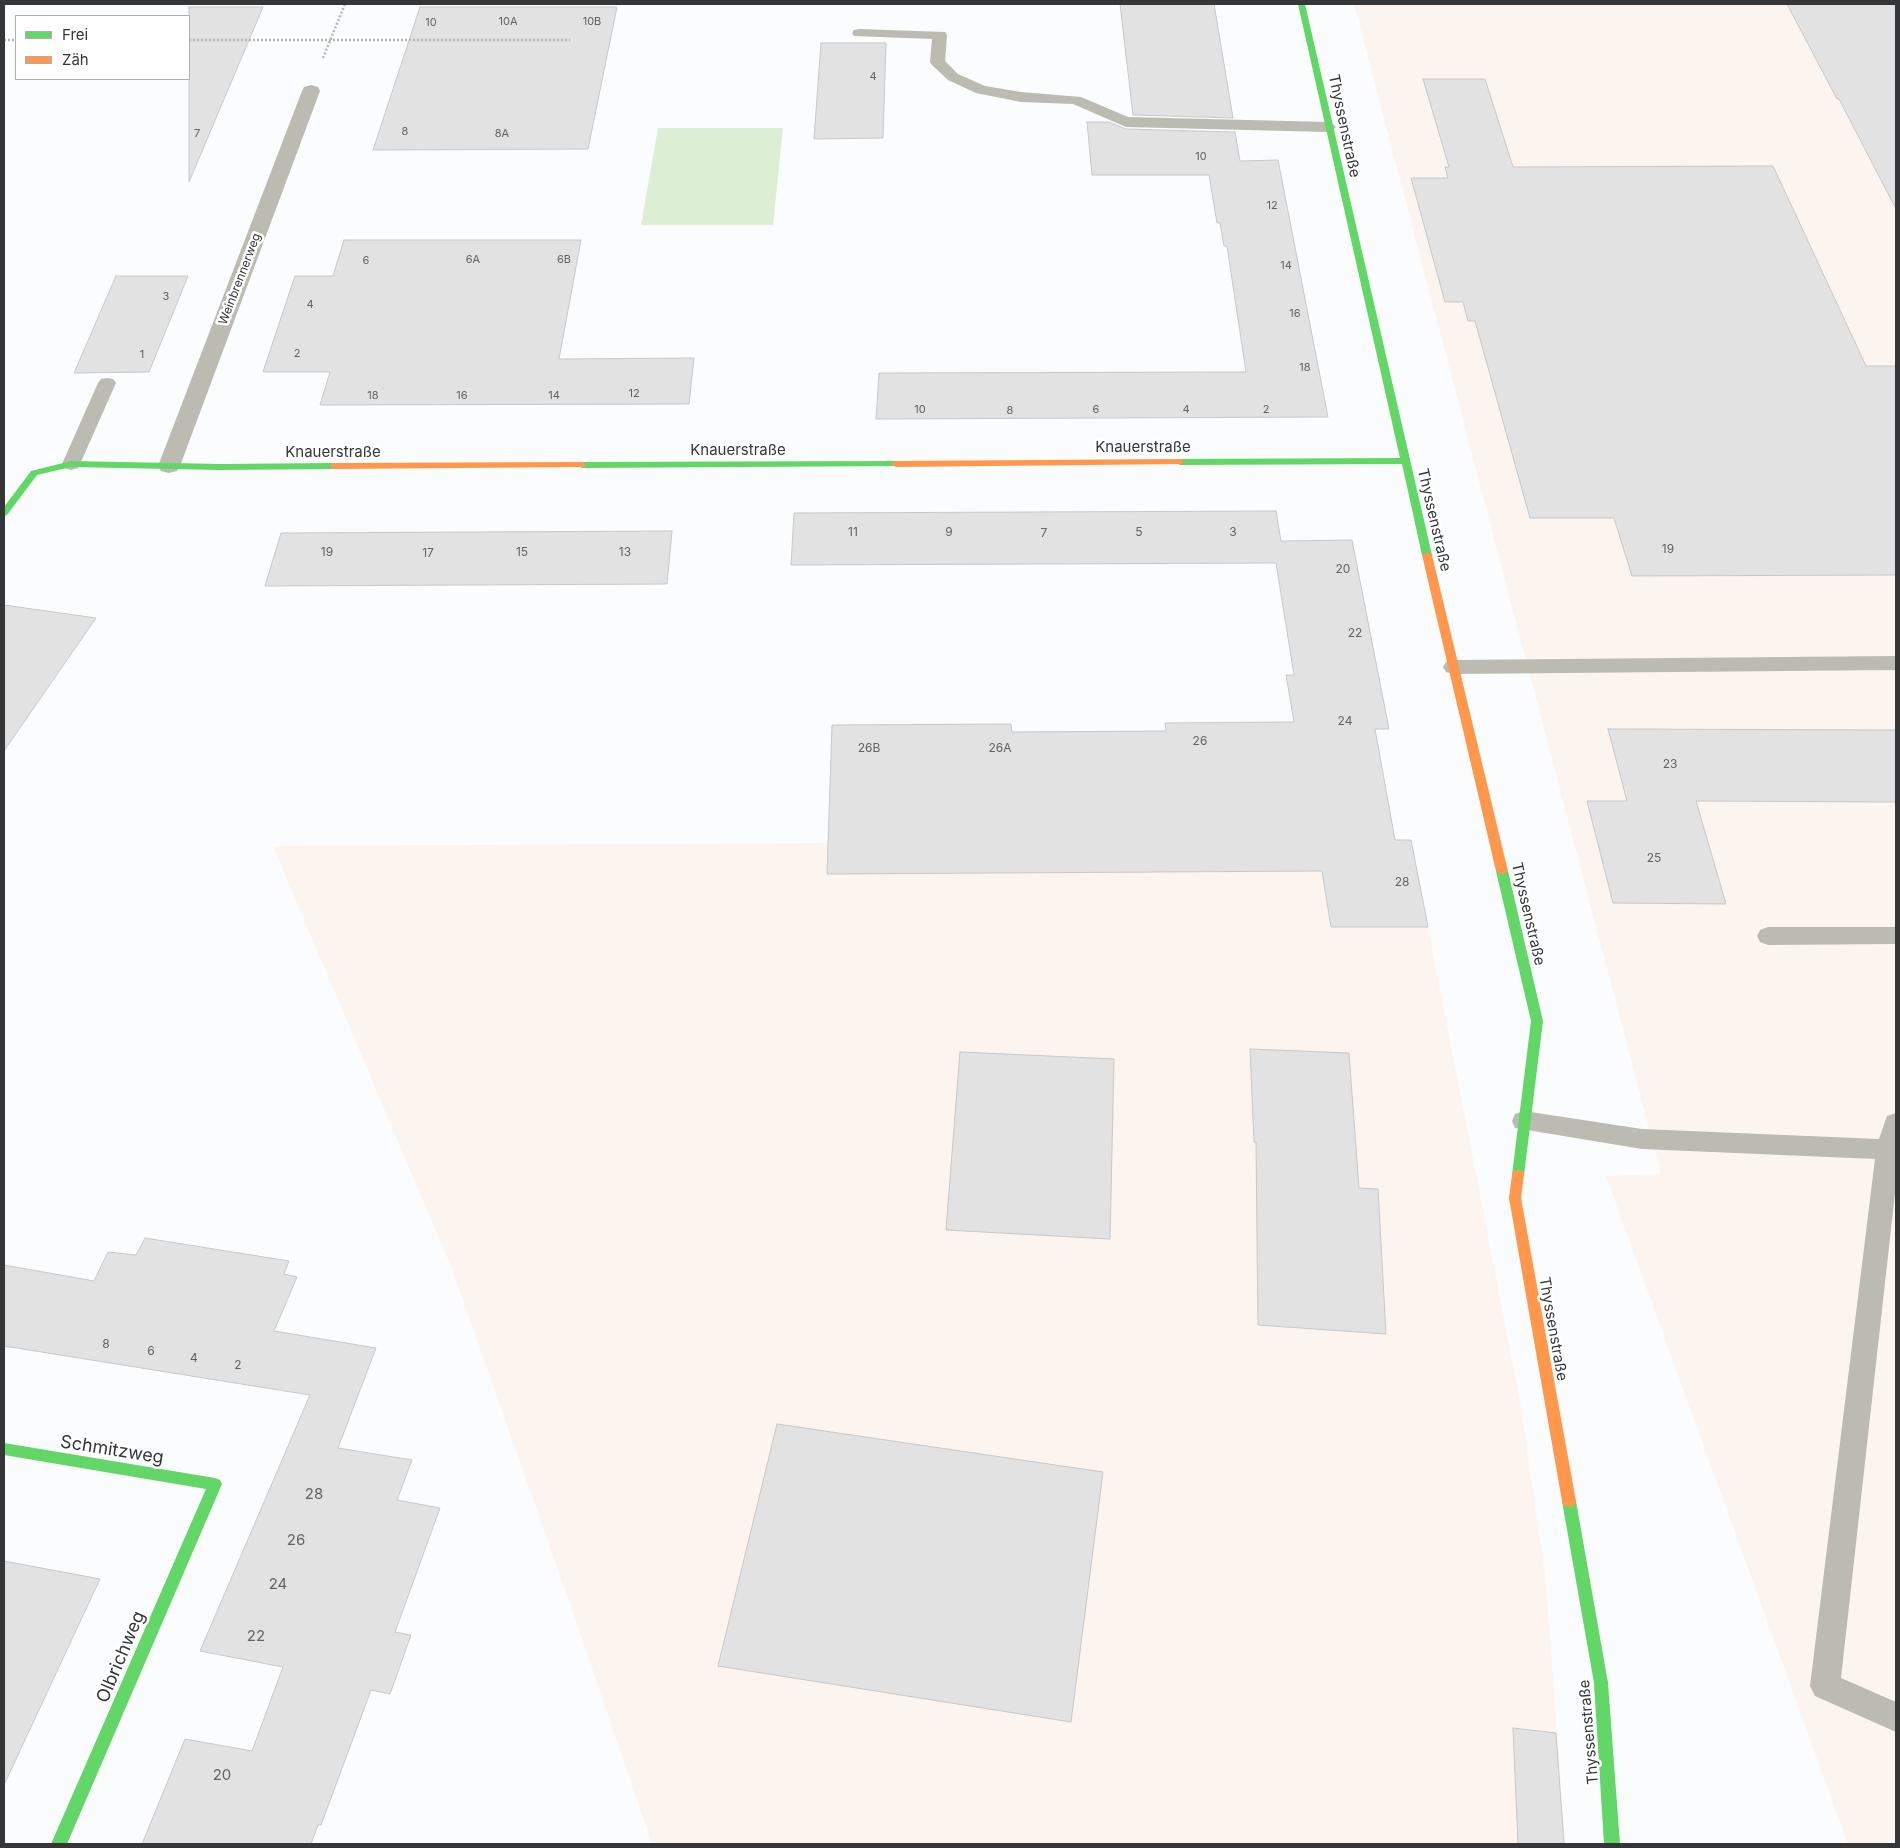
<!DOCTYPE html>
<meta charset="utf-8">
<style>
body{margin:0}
#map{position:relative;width:1900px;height:1848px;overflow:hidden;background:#fafcfd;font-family:Inter,sans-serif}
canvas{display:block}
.frame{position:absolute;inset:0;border:5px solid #343638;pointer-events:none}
.legend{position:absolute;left:15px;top:15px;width:175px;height:65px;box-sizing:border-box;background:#fff;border:1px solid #aeafaf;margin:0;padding:6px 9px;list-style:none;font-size:15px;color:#343638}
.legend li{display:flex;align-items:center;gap:10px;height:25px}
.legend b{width:25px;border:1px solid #aeafaf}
</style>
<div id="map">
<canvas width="1900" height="1848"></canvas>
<div class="frame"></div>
<ul class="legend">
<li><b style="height:6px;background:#63d668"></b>Frei</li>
<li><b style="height:6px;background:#ff974d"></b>Zäh</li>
</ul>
</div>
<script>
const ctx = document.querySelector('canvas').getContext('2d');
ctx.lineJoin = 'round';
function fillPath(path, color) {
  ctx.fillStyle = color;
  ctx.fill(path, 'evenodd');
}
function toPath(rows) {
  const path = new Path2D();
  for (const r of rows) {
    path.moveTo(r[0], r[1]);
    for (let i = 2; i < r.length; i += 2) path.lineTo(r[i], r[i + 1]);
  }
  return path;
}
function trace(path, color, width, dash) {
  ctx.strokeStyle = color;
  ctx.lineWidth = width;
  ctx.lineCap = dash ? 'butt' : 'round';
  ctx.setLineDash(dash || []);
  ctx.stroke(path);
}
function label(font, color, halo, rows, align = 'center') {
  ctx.font = font + ' Inter,sans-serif';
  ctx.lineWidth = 5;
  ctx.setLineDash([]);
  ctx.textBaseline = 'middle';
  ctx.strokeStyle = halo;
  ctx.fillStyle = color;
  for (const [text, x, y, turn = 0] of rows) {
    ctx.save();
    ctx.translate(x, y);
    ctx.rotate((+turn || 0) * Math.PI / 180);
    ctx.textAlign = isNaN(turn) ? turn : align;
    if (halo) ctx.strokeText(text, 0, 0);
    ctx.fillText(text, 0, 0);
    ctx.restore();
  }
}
const industrial = toPath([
 [1354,4,1896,4,1896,1844,1848,1844,1606,1176,1661,1174],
 [1411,840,1520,1401,1546,1582,1565,1844,652,1844,573,1612,452,1269,273,846]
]);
const green = toPath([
 [658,128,783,128,773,225,641,225]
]);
const building = toPath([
 [1120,4,1214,4,1233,118,1133,115,1120,4],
 [1787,4,1896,4,1896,209,1839,99,1837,99,1787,4],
 [189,7,263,7,189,182,189,7],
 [420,7,617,7,588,149,373,150,420,7],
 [821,43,886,43,883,138,814,139,821,43],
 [1423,79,1485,79,1513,167,1773,166,1866,366,1896,366,1896,575,1632,576,1614,518,1530,518,1475,321,1468,321,1463,302,1445,302,1411,178,1448,178,1445,167,1449,167,1423,79],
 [1087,122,1109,122,1126,129,1235,132,1240,161,1278,160,1328,417,876,419,879,373,1246,372,1227,246,1224,246,1220,223,1217,223,1209,175,1092,175,1087,122],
 [344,240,581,240,559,359,694,358,689,404,320,405,330,372,263,372,295,276,333,276,344,240],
 [116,276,188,276,149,372,74,373,116,276],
 [1276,511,1281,541,1352,540,1389,729,1375,729,1395,840,1411,840,1428,927,1331,927,1322,871,827,874,832,725,1011,724,1012,732,1166,731,1165,723,1294,722,1286,675,1294,675,1276,563,791,565,794,513,1276,511],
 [672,531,667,584,265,586,281,533,672,531],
 [4,605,96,618,4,751,4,605],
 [1608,729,1896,730,1896,802,1696,801,1726,904,1613,903,1587,801,1627,801,1608,729],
 [1250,1049,1349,1053,1359,1188,1378,1189,1386,1334,1258,1325,1256,1142,1254,1142,1250,1049],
 [960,1052,1114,1059,1110,1239,946,1230,960,1052],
 [145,1238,289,1261,284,1274,297,1277,274,1331,376,1348,338,1448,412,1460,397,1500,440,1508,395,1632,411,1635,390,1694,371,1690,321,1825,318,1825,311,1844,142,1844,185,1739,252,1751,283,1667,200,1651,310,1395,4,1346,4,1265,94,1281,108,1252,136,1255,145,1238],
 [777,1424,1103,1472,1071,1722,718,1666,777,1424],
 [4,1561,100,1579,4,1785,4,1561],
 [1513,1728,1556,1733,1564,1844,1518,1844,1513,1728]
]);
const path = toPath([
 [4,40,16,40],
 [189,40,570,40],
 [323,58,345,4]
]);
const lane = toPath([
 [859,29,945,32,947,35,945,61,958,74,985,86,1021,92,1081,97,1128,117,1328,122,1333,124,1336,127,1333,130,1328,132,1126,127,1073,104,1021,102,976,93,948,80,932,65,930,62,932,39,854,36,852,33,854,30,859,29],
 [107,378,113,379,116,383,80,464,78,468,71,470,64,468,62,464,98,383,101,379,107,378],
 [1896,656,1896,670,1453,674,1446,672,1443,667,1446,662,1453,660,1896,656],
 [1768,927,1896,927,1896,944,1768,945,1760,942,1757,936,1760,930,1768,927],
 [1524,1111,1642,1129,1879,1139,1887,1116,1896,1113,1896,1184,1841,1678,1896,1702,1896,1732,1815,1696,1810,1686,1875,1159,1642,1149,1515,1128,1512,1121,1515,1114,1524,1111]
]);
const street = toPath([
 [311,85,318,87,320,91,180,466,177,471,169,473,161,471,158,466,302,91,304,87,311,85]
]);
const fast = toPath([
 [1298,4,1305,4,1432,555,1427,558,1422,555,1402,464,1180,465,1175,462,1180,459,1400,458,1298,4],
 [71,461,220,464,334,463,339,466,334,469,220,470,71,467,37,475,7,515,4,516,4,507,31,471,71,461],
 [896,461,899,462,899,466,582,468,577,465,582,462,896,461],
 [1502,867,1508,871,1543,1021,1524,1175,1522,1179,1518,1180,1514,1179,1512,1175,1531,1021,1496,871,1502,867],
 [4,1443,215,1478,220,1480,222,1484,67,1844,51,1844,206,1489,4,1455,4,1443],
 [1569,1495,1574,1496,1576,1501,1608,1683,1620,1844,1604,1844,1594,1683,1562,1501,1564,1496,1569,1495]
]);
const slow = toPath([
 [1180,459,1183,460,1183,464,896,467,891,464,896,461,1180,459],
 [582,462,585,463,585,467,334,469,329,466,334,463,582,462],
 [1427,552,1432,555,1508,871,1502,875,1496,871,1422,555,1427,552],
 [1518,1170,1522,1171,1524,1175,1521,1198,1576,1501,1574,1506,1569,1507,1564,1506,1562,1501,1509,1198,1512,1175,1514,1171,1518,1170]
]);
const farNumbernames = [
 ["10A",508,22],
 ["10B",592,22],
 ["10",431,23],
 ["4",873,77],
 ["8",405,132],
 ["7",197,134],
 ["8A",502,134],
 ["10",1201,157],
 ["12",1272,206],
 ["6A",473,260],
 ["6B",564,260],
 ["6",366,261],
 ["14",1286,266],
 ["3",166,297],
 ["4",310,305],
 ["16",1295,314],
 ["2",297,354],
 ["1",142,355],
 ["18",1305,368],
 ["12",634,394],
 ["18",373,396],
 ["16",462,396],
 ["14",554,396],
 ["10",920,410],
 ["6",1096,410],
 ["4",1186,410],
 ["2",1266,410],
 ["8",1010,411]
];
const farStreetnames = [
 ["Weinbrennerweg",240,279,-69]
];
const numberNames = [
 ["11",853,532],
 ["9",949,532],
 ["5",1139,532],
 ["3",1233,532],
 ["7",1044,533],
 ["19",1668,549],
 ["19",327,552],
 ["15",522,552],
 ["13",625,552],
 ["17",428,553],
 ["20",1343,569],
 ["22",1355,633],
 ["24",1345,721],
 ["26",1200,741],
 ["26B",869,748],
 ["26A",1000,748],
 ["23",1670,764],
 ["25",1654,858],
 ["28",1402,882],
 ["8",106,1344],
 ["6",151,1351],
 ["4",194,1358],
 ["2",238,1365]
];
const streetNames = [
 ["Thyssenstraße",1344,126,78],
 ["Knauerstraße",1143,447],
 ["Knauerstraße",738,450],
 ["Knauerstraße",333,452],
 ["Thyssenstraße",1434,520,77],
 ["Thyssenstraße",1528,914,77],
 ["Thyssenstraße",1553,1329,80],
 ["Thyssenstraße",1589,1732,-95]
];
const nearNumbernames = [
 ["28",314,1494],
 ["26",296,1540],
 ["24",278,1584],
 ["22",256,1636],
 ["20",222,1775]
];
const nearStreetnames = [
 ["Schmitzweg",112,1450,9],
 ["Olbrichweg",121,1657,-67]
];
fillPath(industrial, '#fcf4ee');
fillPath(green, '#dceed3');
fillPath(building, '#e2e2e3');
trace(building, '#c8c8c9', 1);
trace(path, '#b8b6b0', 2.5, [2, 2]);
fillPath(lane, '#bcbbb2');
fillPath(street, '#bcbbb2');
fillPath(fast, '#63d668');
fillPath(slow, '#ff974d');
label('11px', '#606264', null, farNumbernames);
label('12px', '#343638', '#fff', farStreetnames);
label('12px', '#606264', null, numberNames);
label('15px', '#343638', '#fff', streetNames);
label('15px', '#606264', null, nearNumbernames);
label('18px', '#343638', '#fff', nearStreetnames);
</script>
